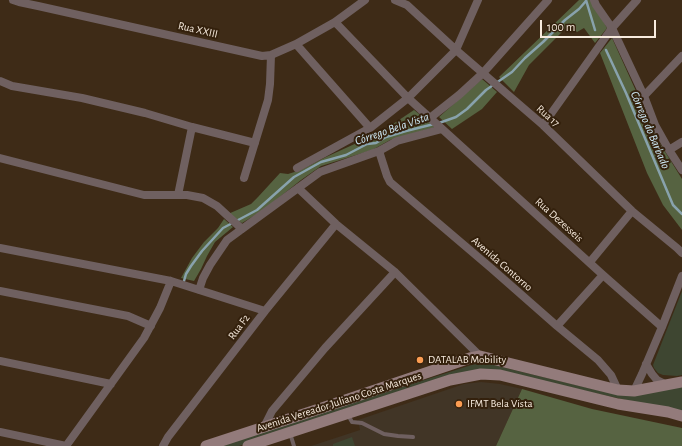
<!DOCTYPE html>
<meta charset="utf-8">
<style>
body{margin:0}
#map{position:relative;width:682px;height:446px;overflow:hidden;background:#3e2b17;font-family:"Alegreya Sans",sans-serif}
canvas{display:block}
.scale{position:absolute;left:540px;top:20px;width:116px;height:18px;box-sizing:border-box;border:2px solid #f7ebde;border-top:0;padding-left:5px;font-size:12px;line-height:14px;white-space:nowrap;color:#f7ebde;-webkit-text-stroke:3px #34210d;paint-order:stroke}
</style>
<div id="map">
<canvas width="682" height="446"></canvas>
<div class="scale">100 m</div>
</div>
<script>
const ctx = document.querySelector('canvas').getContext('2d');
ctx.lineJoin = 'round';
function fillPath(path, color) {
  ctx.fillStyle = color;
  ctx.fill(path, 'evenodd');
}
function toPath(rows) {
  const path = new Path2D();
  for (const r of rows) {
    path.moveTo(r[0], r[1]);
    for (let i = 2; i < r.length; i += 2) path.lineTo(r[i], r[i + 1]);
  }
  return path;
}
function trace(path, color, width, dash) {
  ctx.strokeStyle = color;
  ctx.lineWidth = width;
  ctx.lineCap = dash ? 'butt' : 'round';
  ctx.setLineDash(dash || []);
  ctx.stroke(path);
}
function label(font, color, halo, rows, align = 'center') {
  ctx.font = font + ' "Alegreya Sans",sans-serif';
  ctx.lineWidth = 4;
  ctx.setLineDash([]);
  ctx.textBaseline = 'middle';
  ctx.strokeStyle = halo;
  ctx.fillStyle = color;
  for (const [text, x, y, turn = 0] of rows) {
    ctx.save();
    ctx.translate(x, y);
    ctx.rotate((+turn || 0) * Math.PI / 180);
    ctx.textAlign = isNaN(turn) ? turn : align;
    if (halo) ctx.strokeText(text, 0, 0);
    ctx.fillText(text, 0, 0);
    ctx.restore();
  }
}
const education = toPath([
 [481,382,500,384,522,389,496,446,311,446,360,430,358,420,464,384]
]);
const green = toPath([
 [682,291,682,375,677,376,663,375,658,373,654,368,653,365],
 [481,362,605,392,682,386,682,411,658,407,490,370,312,422,239,446,217,446],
 [352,437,355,446,333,446,333,444]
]);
const forest = toPath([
 [579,0,591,0,607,28,595,43,584,28,577,32,569,25,529,65,514,92,499,77],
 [612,38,659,142,682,179,682,230,663,205,647,173,600,53],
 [482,79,497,92,482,109,452,129,439,117],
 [414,110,436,127,390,140,372,150,321,166,301,180,262,211,242,223,228,214,251,204,258,197,280,173,288,174,301,170,326,157,381,132],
 [224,219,233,227,215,242,207,256,201,269,194,281,181,278,192,258,204,242,218,228],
 [522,389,592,409,682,428,682,446,496,446]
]);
const stream = toPath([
 [586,0,595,30],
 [606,50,626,93,673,205,682,214],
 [439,123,456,117,467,109,486,90,512,72,525,58,543,42,565,20,579,9,586,1],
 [184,281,186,274,191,266,202,251,223,228,257,210,294,177,321,162,346,155,367,144,376,143,386,137,406,131,434,124]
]);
const lane = toPath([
 [348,415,352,422,362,423,384,434,398,436,413,437],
 [290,433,294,446]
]);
const street = toPath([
 [13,0,19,2,38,6,262,56,271,55,296,44,335,22,365,0],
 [395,0,407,5,456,50,543,125,632,211,677,248,682,253],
 [594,0,596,5,612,28,644,96,655,125,669,150,682,170],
 [335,22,408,98,603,275,662,327],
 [296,44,370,128],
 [0,81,12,86,82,98,145,113,192,127,255,143],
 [644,96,682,56],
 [430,118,459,95,483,73,548,0],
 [543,125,612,28,637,0],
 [669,150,682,142],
 [379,151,387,176,390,182,491,268,557,326,598,360,611,375,618,390],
 [0,158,144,195,187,195,203,198,217,206,242,229],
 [297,168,370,128,408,98,456,50,478,0],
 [244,178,268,100,270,84,271,55],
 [298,188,336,224,395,272,480,356],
 [178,195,192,127],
 [0,248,171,281,265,311],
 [590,262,632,211],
 [199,290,203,278,210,265,227,240,320,172,379,151,397,141,442,129],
 [0,291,128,316,151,326],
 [557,326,603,275],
 [0,361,111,384],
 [646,364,652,374,657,380,665,384],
 [634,391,642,374,662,327,682,276],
 [264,427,272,411,325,348,395,272],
 [0,432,66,446,144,338,160,308,171,281],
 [163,446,168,437,265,311,336,224]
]);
const secondary = toPath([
 [206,446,313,411,470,358,480,356,618,390,634,391,682,382],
 [248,446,450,380,481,374,500,375,618,404,668,412,682,416]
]);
const markers = [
 [420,360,4,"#fc9d52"],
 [459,404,4,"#fc9d52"]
];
const streetNames = [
 ["Rua XXIII",198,30,13],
 ["Rua 17",548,116,42],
 ["Rua Dezesseis",559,220,42],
 ["Avenida Contorno",502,264,41],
 ["Rua F2",239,327,-53],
 ["Avenida Vereador Juliano Costa Marques",339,402,-18]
];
const poiNames = [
 ["DATALAB Mobility",428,360],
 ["IFMT Bela Vista",467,404]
];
const waterNames = [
 ["Córrego Bela Vista",392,129,-19],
 ["Córrego do Barbado",650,130,67]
];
fillPath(education, '#413526');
fillPath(green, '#3e4631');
fillPath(forest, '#566341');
trace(stream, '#88a2ac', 2.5);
trace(lane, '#6f6060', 4);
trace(street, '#6f6060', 8);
trace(secondary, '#937b7b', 11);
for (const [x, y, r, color] of markers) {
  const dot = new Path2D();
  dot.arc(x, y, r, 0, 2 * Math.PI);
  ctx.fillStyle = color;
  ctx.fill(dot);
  trace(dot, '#34210d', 1.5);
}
label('11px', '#f7ebde', '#34210d', streetNames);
label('11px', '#f7ebde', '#34210d', poiNames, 'left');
label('italic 12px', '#cee9f6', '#34210d', waterNames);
</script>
